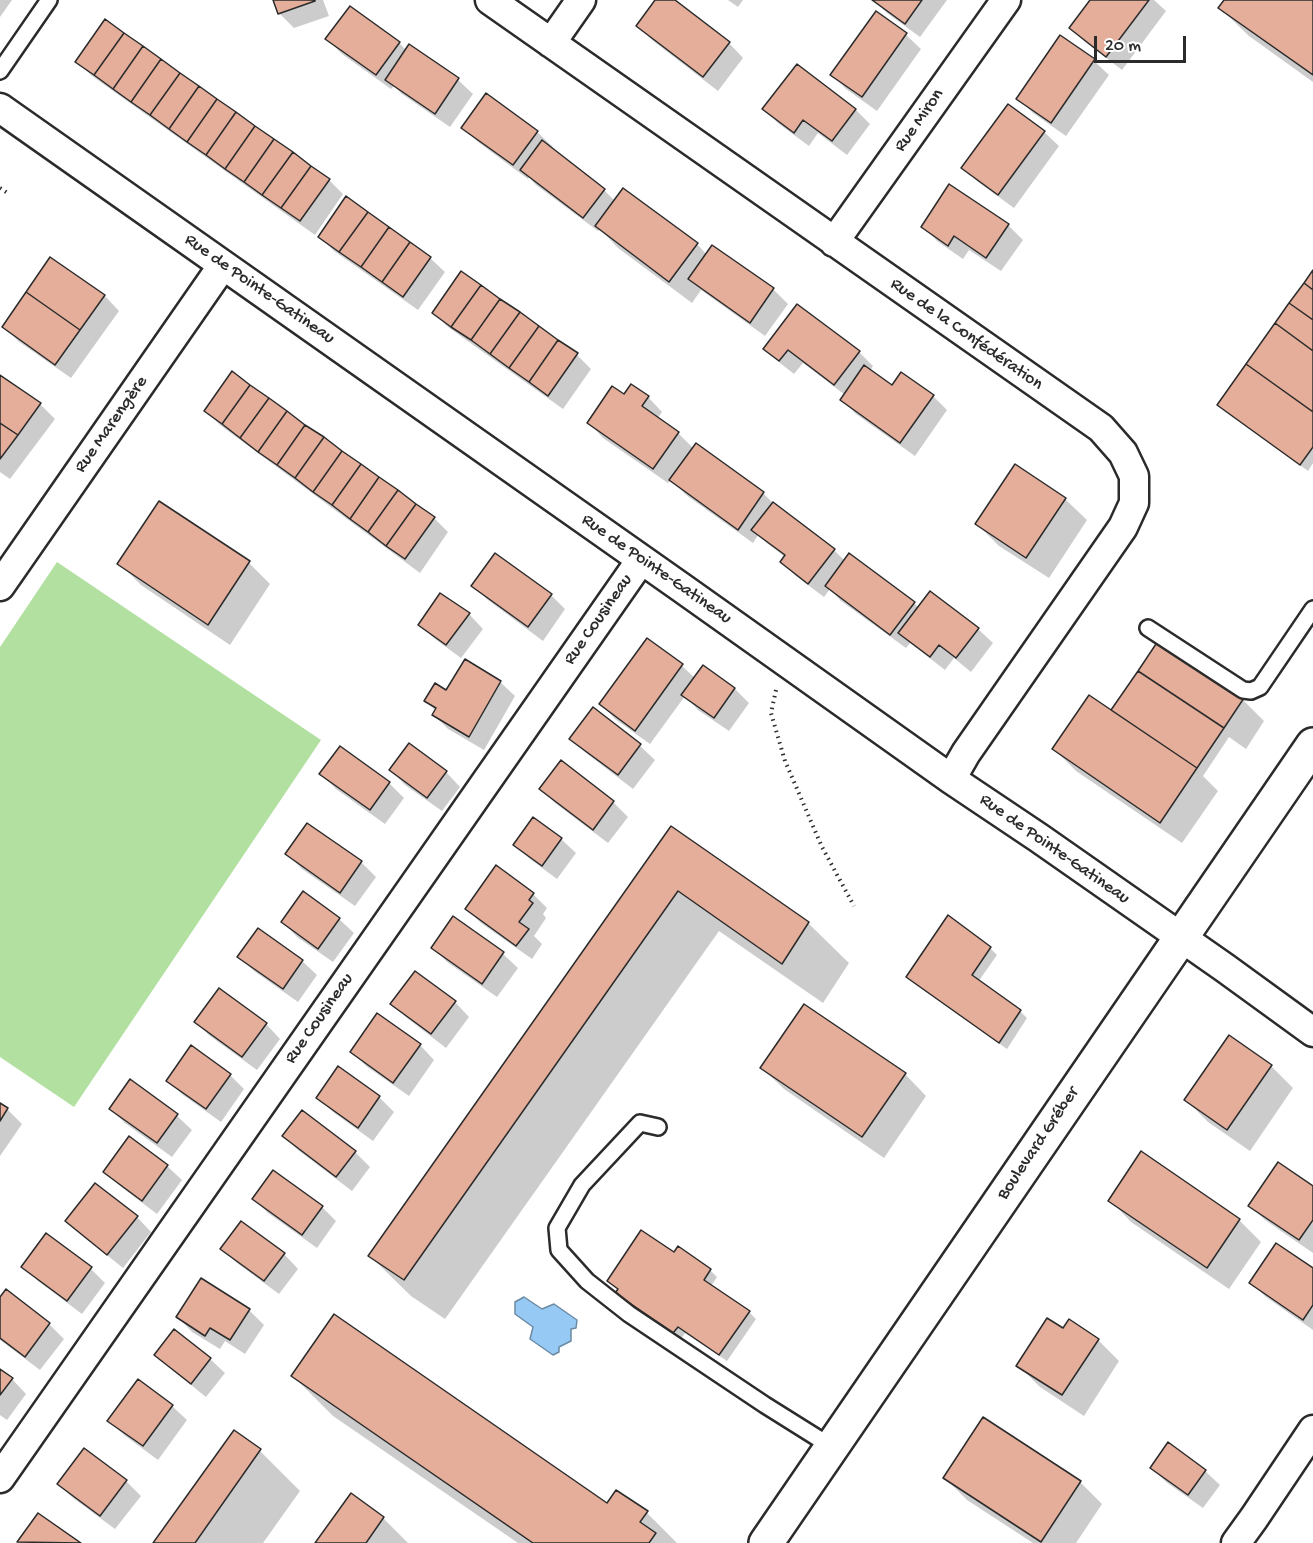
<!DOCTYPE html>
<meta charset="utf-8">
<style>
body{margin:0}
#map{position:relative;width:1313px;height:1543px;overflow:hidden;background:#fff;font-family:"Gochi Hand",sans-serif}
canvas{display:block}
.scale{position:absolute;left:1094px;top:36px;width:92px;height:27px;box-sizing:border-box;border:3px solid #2b2b2b;border-top:0;padding-left:8px;font-size:18px;line-height:21px;white-space:nowrap;color:#2b2b2b;-webkit-text-stroke:4px #fff;paint-order:stroke}
</style>
<div id="map">
<canvas width="1313" height="1543"></canvas>
<div class="scale">20 m</div>
</div>
<script>
const ctx = document.querySelector('canvas').getContext('2d');
ctx.lineJoin = 'round';
function fillPath(path, color) {
  ctx.fillStyle = color;
  ctx.fill(path, 'evenodd');
}
function toPath(rows) {
  const path = new Path2D();
  for (const r of rows) {
    path.moveTo(r[0], r[1]);
    for (let i = 2; i < r.length; i += 2) path.lineTo(r[i], r[i + 1]);
  }
  return path;
}
function trace(path, color, width, dash) {
  ctx.strokeStyle = color;
  ctx.lineWidth = width;
  ctx.lineCap = dash ? 'butt' : 'round';
  ctx.setLineDash(dash || []);
  ctx.stroke(path);
}
function label(font, color, halo, rows, align = 'center') {
  ctx.font = font + ' "Gochi Hand",sans-serif';
  ctx.lineWidth = 4.5;
  ctx.setLineDash([]);
  ctx.textBaseline = 'middle';
  ctx.strokeStyle = halo;
  ctx.fillStyle = color;
  for (const [text, x, y, turn = 0] of rows) {
    ctx.save();
    ctx.translate(x, y);
    ctx.rotate((+turn || 0) * Math.PI / 180);
    ctx.textAlign = isNaN(turn) ? turn : align;
    if (halo) ctx.strokeText(text, 0, 0);
    ctx.fillText(text, 0, 0);
    ctx.restore();
  }
}
const green = toPath([
 [57,562,321,740,74,1107,0,1057,0,647]
]);
const water = toPath([
 [524,1297,542,1309,554,1304,577,1320,576,1328,571,1329,571,1341,559,1347,559,1352,553,1355,530,1339,533,1327,515,1314,515,1302,524,1297]
]);
const shadow = toPath([
 [0,0,12,0,0,17],
 [275,0,323,0,329,16,294,28,279,13],
 [657,0,673,0,729,43,743,58,718,91,652,40,638,25],
 [728,0,743,0,738,7],
 [874,0,947,0,920,37,887,13],
 [1092,0,1154,0,1166,11,1122,70,1085,42,1071,28],
 [1226,0,1313,0,1313,82,1249,36,1220,8],
 [350,8,399,43,407,51,410,47,458,80,473,94,450,127,402,94,394,86,391,89,342,54,327,39],
 [876,13,906,35,921,49,877,111,846,89,832,74],
 [1061,38,1094,61,1109,75,1066,136,1033,113,1018,98],
 [77,62,329,180,343,194,315,235,92,76],
 [797,66,856,110,870,124,847,155,818,133,809,146,779,124,764,109],
 [463,127,537,132,552,146,550,148,604,190,615,201,697,244,707,255,713,247,773,289,788,304,765,336,701,290,692,303,618,248,600,229,598,231,536,185,529,177,528,179,478,142],
 [1044,132,1059,146,1014,208,978,182,963,167],
 [950,186,1008,225,1023,240,1001,271,969,250,963,259,937,241,923,226],
 [347,199,430,258,445,272,418,310,334,251,320,237],
 [51,259,105,296,119,311,71,378,18,341,4,326],
 [1313,272,1313,463,1308,471,1226,412,1219,405],
 [462,273,577,355,591,369,563,409,448,327,434,313],
 [765,349,859,352,873,366,870,371,893,387,933,396,947,410,915,456,856,414,842,400,845,395,803,363,794,374,780,363],
 [0,377,40,404,55,419,10,479,0,472],
 [624,396,648,397,662,412,657,419,678,433,694,449,696,445,763,493,777,507,834,550,845,561,914,603,919,608,978,629,993,643,971,672,954,658,945,670,910,643,906,648,841,601,830,589,824,597,796,576,782,562,785,557,768,544,758,535,753,543,686,495,671,479,668,483,603,438,589,423],
 [206,411,434,518,448,532,420,573,220,425],
 [1065,499,1087,520,1049,578,999,546,977,524],
 [119,563,249,563,270,584,230,645,141,585],
 [473,586,551,595,565,609,543,641,488,600],
 [469,614,483,629,461,658,435,639,420,625],
 [647,640,682,666,695,678,703,667,735,689,749,703,729,731,698,710,685,696,650,744,615,719,601,704],
 [500,682,515,696,484,750,448,729,434,715,436,711,426,701,447,692],
 [1243,700,1264,721,1246,749,1229,737,1203,776,1218,791,1182,843,1076,771,1054,749,1112,712],
 [593,709,640,746,655,760,633,789,586,753,571,739],
 [340,748,389,783,404,798,385,824,336,789,321,774],
 [561,763,613,802,628,817,608,843,555,803,541,789],
 [391,770,446,772,460,787,442,811,405,785],
 [671,828,808,923,849,963,823,1003,719,931,445,1319,411,1296,370,1256],
 [561,839,576,853,557,879,530,859,515,845],
 [287,854,361,862,376,877,355,906,302,869],
 [533,894,547,908,543,914,546,918,534,936,542,944,532,959,481,923,466,908],
 [948,918,990,948,997,955,978,982,1020,1011,1027,1018,1007,1049,915,984,908,977],
 [339,919,354,933,333,962,297,937,283,922],
 [453,919,503,954,518,968,497,997,447,962,433,948],
 [239,957,302,961,317,975,298,1002,254,971],
 [455,1002,469,1017,446,1048,407,1018,392,1004],
 [196,1022,266,1024,280,1039,257,1070,210,1036],
 [420,1045,434,1060,409,1096,366,1066,352,1051],
 [1271,1066,1293,1088,1250,1151,1208,1122,1186,1100],
 [339,1068,379,1097,394,1112,373,1141,333,1112,318,1097],
 [762,1068,905,1074,926,1096,884,1158,784,1089],
 [230,1075,244,1089,221,1122,183,1095,168,1081],
 [130,1082,177,1116,192,1130,172,1157,125,1123,111,1109],
 [0,1104,8,1110,22,1124,0,1156],
 [302,1112,355,1152,370,1167,352,1191,298,1150,284,1136],
 [130,1138,167,1166,182,1180,157,1214,120,1186,105,1172],
 [1141,1153,1239,1220,1261,1242,1229,1289,1131,1222,1110,1200],
 [1313,1188,1313,1253,1265,1220,1250,1206],
 [254,1199,322,1207,336,1221,317,1248,268,1213],
 [137,1217,151,1232,123,1268,82,1235,67,1221],
 [46,1235,91,1269,105,1283,82,1314,38,1281,23,1266],
 [222,1248,284,1254,298,1269,279,1294,237,1263],
 [678,1249,710,1270,717,1277,711,1286,749,1312,756,1319,727,1361,685,1333,681,1339,624,1300,617,1293,619,1290,609,1281,674,1254],
 [1313,1269,1313,1330,1266,1297,1251,1283],
 [6,1291,49,1324,64,1339,40,1370,0,1340,0,1299],
 [249,1310,264,1325,245,1354,225,1341,220,1349,192,1332,178,1317],
 [1063,1330,1098,1340,1119,1361,1084,1416,1040,1387,1018,1365],
 [175,1331,210,1359,225,1373,206,1397,171,1369,156,1355],
 [0,1371,12,1379,26,1394,7,1420,0,1415],
 [293,1376,608,1505,647,1513,677,1543,518,1543,333,1416],
 [138,1381,172,1406,187,1420,158,1460,124,1435,109,1420],
 [234,1432,260,1451,300,1491,263,1543,155,1543],
 [84,1450,126,1481,141,1496,115,1529,73,1498,59,1484],
 [1152,1468,1205,1471,1220,1485,1203,1508,1166,1482],
 [945,1478,1080,1482,1102,1504,1076,1543,1033,1543,967,1500],
 [39,1515,78,1543,20,1543],
 [383,1518,408,1543,317,1543]
]);
const building = toPath([
 [273,0,315,0,315,1,278,14,273,0],
 [655,0,675,0,730,42,703,77,636,26,655,0],
 [872,0,922,0,905,24,872,0],
 [1090,0,1149,0,1106,57,1069,28,1090,0],
 [1224,0,1313,0,1313,75,1218,8,1224,0],
 [350,6,400,42,376,75,325,39,350,6],
 [876,11,907,33,862,97,830,75,876,11],
 [105,19,124,33,94,75,75,62,105,19],
 [124,33,143,46,113,89,94,75,124,33],
 [1060,35,1095,59,1051,123,1016,99,1060,35],
 [409,44,459,78,435,114,385,80,409,44],
 [143,46,161,59,131,102,113,89,143,46],
 [161,59,180,73,150,115,131,102,161,59],
 [797,64,856,109,832,141,803,120,794,133,762,109,797,64],
 [180,73,199,86,169,129,150,115,180,73],
 [199,86,217,99,187,142,169,129,199,86],
 [486,93,538,131,513,165,461,128,486,93],
 [217,99,236,112,206,155,187,142,217,99],
 [1008,104,1045,131,998,195,961,168,1008,104],
 [236,112,255,126,225,169,206,155,236,112],
 [255,126,274,139,244,182,225,169,255,126],
 [274,139,293,152,262,195,244,182,274,139],
 [542,140,605,189,583,218,520,170,542,140],
 [293,152,311,166,281,208,262,195,293,152],
 [311,166,330,179,300,221,281,208,311,166],
 [949,184,1009,224,986,258,954,236,948,246,921,227,949,184],
 [623,188,698,243,669,282,595,226,623,188],
 [346,196,368,212,339,252,318,237,346,196],
 [368,212,389,227,361,267,339,252,368,212],
 [389,227,410,242,382,282,361,267,389,227],
 [410,242,431,257,403,297,382,282,410,242],
 [712,245,774,288,750,323,688,279,712,245],
 [50,257,105,295,80,330,26,292,50,257],
 [1313,270,1313,290,1304,283,1313,270],
 [461,271,481,285,451,327,432,313,461,271],
 [1304,283,1313,290,1313,320,1289,303,1304,283],
 [481,285,500,299,471,340,451,327,481,285],
 [26,292,80,330,55,365,2,327,26,292],
 [500,299,520,312,490,354,471,340,500,299],
 [1289,303,1313,320,1313,351,1275,323,1289,303],
 [797,304,860,351,834,385,788,350,779,361,763,349,797,304],
 [520,312,539,326,509,368,490,354,520,312],
 [1275,323,1313,351,1313,412,1246,364,1275,323],
 [539,326,558,340,529,382,509,368,539,326],
 [558,340,578,353,548,396,529,382,558,340],
 [1246,364,1313,412,1313,447,1300,465,1217,405,1246,364],
 [864,365,892,385,901,372,934,395,900,443,840,400,864,365],
 [232,371,250,385,222,424,204,411,232,371],
 [0,375,41,403,18,435,0,423,0,375],
 [631,384,649,396,642,406,679,432,653,469,587,423,612,386,624,394,631,384],
 [250,385,269,398,240,438,222,424,250,385],
 [269,398,287,411,258,452,240,438,269,398],
 [287,411,305,425,277,465,258,452,287,411],
 [0,423,18,435,0,459,0,423],
 [305,425,324,437,295,478,277,465,305,425],
 [324,437,342,451,313,492,295,478,324,437],
 [696,443,764,492,738,530,669,480,696,443],
 [342,451,361,464,332,505,313,492,342,451],
 [361,464,379,477,350,519,332,505,361,464],
 [1015,464,1066,498,1026,558,975,524,1015,464],
 [379,477,398,490,368,532,350,519,379,477],
 [398,490,416,504,386,546,368,532,398,490],
 [159,501,250,561,208,625,117,564,159,501],
 [773,502,835,549,808,584,780,562,785,555,751,530,773,502],
 [416,504,435,517,405,559,386,546,416,504],
 [495,553,552,594,528,627,471,586,495,553],
 [849,553,915,602,890,635,825,586,849,553],
 [930,591,979,628,956,658,939,645,930,657,898,633,930,591],
 [440,593,470,613,446,645,418,625,440,593],
 [647,638,683,664,635,731,599,704,647,638],
 [1158,641,1244,698,1224,728,1138,671,1158,641],
 [465,659,501,681,469,737,432,715,436,708,424,701,435,683,446,690,465,659],
 [703,665,735,688,714,718,681,695,703,665],
 [1138,671,1224,728,1197,768,1111,710,1138,671],
 [1089,695,1197,768,1160,823,1052,749,1089,695],
 [593,707,641,744,618,775,569,739,593,707],
 [409,743,447,771,427,798,389,770,409,743],
 [340,746,390,782,370,810,319,774,340,746],
 [561,760,614,801,593,830,539,789,561,760],
 [533,817,562,838,542,866,513,845,533,817],
 [307,823,362,861,340,893,285,854,307,823],
 [671,826,809,922,782,964,678,891,404,1280,368,1256,671,826],
 [496,865,534,893,529,900,533,903,519,922,529,929,516,946,465,909,496,865],
 [303,891,340,918,318,949,281,922,303,891],
 [948,915,991,947,972,975,1021,1010,999,1043,906,977,948,915],
 [453,916,504,952,482,984,431,948,453,916],
 [258,928,303,960,283,989,237,957,258,928],
 [415,971,456,1001,431,1034,390,1004,415,971],
 [219,988,267,1023,242,1057,194,1022,219,988],
 [804,1004,906,1073,862,1137,760,1068,804,1004],
 [377,1013,421,1044,393,1083,350,1052,377,1013],
 [1229,1035,1272,1065,1227,1130,1184,1100,1229,1035],
 [191,1045,231,1074,206,1109,166,1081,191,1045],
 [338,1066,380,1096,358,1128,316,1098,338,1066],
 [130,1079,178,1114,157,1143,109,1109,130,1079],
 [0,1103,8,1108,0,1121,0,1103],
 [302,1110,356,1151,336,1177,282,1136,302,1110],
 [129,1136,168,1165,142,1201,103,1172,129,1136],
 [1141,1151,1240,1219,1207,1268,1108,1201,1141,1151],
 [1278,1162,1313,1186,1313,1220,1299,1240,1248,1206,1278,1162],
 [273,1170,323,1206,302,1235,252,1199,273,1170],
 [95,1183,138,1216,107,1255,65,1221,95,1183],
 [241,1221,285,1253,264,1281,220,1249,241,1221],
 [641,1230,674,1252,678,1246,711,1269,704,1280,750,1311,719,1355,678,1327,673,1333,615,1293,618,1289,607,1281,641,1230],
 [46,1233,92,1267,67,1301,21,1267,46,1233],
 [1276,1243,1313,1268,1313,1305,1303,1320,1249,1283,1276,1243],
 [201,1278,250,1309,230,1340,210,1328,205,1336,176,1317,201,1278],
 [6,1289,50,1323,25,1357,0,1338,0,1297,6,1289],
 [334,1314,607,1503,616,1490,648,1511,640,1522,656,1533,649,1543,533,1543,291,1376,334,1314],
 [1047,1318,1063,1328,1069,1319,1099,1339,1062,1395,1016,1366,1047,1318],
 [174,1329,211,1358,191,1384,154,1355,174,1329],
 [0,1369,13,1378,0,1395,0,1369],
 [138,1379,173,1405,143,1446,107,1421,138,1379],
 [983,1417,1081,1481,1041,1542,943,1478,983,1417],
 [234,1430,261,1449,195,1543,153,1543,234,1430],
 [1168,1442,1206,1470,1188,1495,1150,1468,1168,1442],
 [84,1448,127,1480,100,1516,57,1484,84,1448],
 [351,1493,384,1517,366,1543,315,1543,351,1493],
 [38,1513,81,1543,17,1542,38,1513]
]);
const path = toPath([
 [0,188,9,194],
 [776,690,771,713,785,761,822,847,854,906]
]);
const service = toPath([
 [0,71,49,0],
 [1148,628,1243,690,1251,691,1260,687,1313,609],
 [658,1127,640,1123,582,1185,557,1228,559,1250,587,1281,629,1314,765,1405,832,1447]
]);
const minor = toPath([
 [490,0,1101,428,1123,453,1134,476,1134,503,1123,527,966,753,951,779],
 [551,43,581,0],
 [0,108,682,588,951,779,1039,838,1225,968,1313,1032],
 [834,242,1006,0],
 [0,586,223,265],
 [0,1478,641,560],
 [1236,1543,1254,1518,1313,1430]
]);
const secondary = toPath([
 [766,1543,1313,745]
]);
const streetNames = [
 ["Rue Miron",920,121,-55],
 ["Rue de Pointe-Gatineau",259,290,35],
 ["Rue de la Confédération",966,335,35],
 ["Rue Marengère",112,425,-55],
 ["Rue de Pointe-Gatineau",656,570,35],
 ["Rue Cousineau",599,620,-55],
 ["Rue de Pointe-Gatineau",1054,850,35],
 ["Rue Cousineau",320,1019,-55],
 ["Boulevard Gréber",1039,1144,-56]
];
fillPath(green, '#b1e0a0');
fillPath(water, '#96c9f4');
trace(water, '#6b8aa4', 1.5);
fillPath(shadow, '#0003');
fillPath(building, '#e4ae9a');
trace(building, '#2b2b2b', 1.5);
trace(service, '#2b2b2b', 20);
trace(minor, '#2b2b2b', 33);
trace(secondary, '#2b2b2b', 38);
trace(path, '#2b2b2b', 4, [1.5, 4.5]);
trace(service, '#fff', 15);
trace(minor, '#fff', 28);
trace(secondary, '#fff', 33);
label('18px', '#2b2b2b', '#fff', streetNames);
</script>
